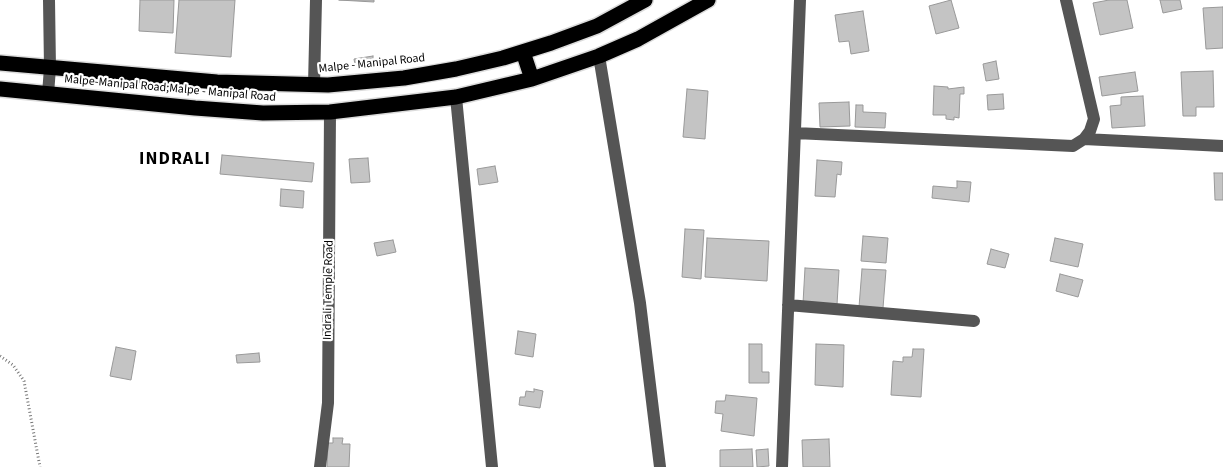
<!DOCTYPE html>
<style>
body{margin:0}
canvas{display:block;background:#fff}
</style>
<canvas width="1223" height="467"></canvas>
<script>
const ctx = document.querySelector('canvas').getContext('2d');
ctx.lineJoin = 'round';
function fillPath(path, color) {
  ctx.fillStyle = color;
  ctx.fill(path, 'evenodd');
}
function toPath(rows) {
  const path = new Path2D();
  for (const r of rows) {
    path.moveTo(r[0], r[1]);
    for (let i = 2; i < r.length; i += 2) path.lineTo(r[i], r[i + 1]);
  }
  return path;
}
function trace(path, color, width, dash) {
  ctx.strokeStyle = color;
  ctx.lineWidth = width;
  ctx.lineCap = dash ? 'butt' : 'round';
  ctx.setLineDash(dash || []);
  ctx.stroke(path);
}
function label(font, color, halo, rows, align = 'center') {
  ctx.font = font + ' "Source Sans 3",sans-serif';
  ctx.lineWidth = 4.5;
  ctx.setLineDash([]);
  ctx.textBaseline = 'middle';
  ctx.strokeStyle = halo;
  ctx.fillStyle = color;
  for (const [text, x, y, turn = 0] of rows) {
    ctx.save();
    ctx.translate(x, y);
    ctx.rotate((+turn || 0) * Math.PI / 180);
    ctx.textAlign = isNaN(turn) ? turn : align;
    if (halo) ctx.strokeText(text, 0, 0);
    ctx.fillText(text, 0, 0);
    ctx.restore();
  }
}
const building = toPath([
 [140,0,174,0,173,33,139,31,140,0],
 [179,0,235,0,231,57,175,53,179,0],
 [339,0,374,0,374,2,339,0],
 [951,0,959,28,936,34,929,6,951,0],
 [1109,0,1127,0,1133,28,1100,35,1093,3,1109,0],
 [1160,0,1180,0,1182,9,1163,13,1160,0],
 [1223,7,1223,48,1206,49,1203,8,1223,7],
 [863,11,869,51,851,54,849,41,839,42,835,15,863,11],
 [373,56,373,63,355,65,354,59,373,56],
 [996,61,999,79,986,81,983,64,996,61],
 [1213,71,1214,107,1196,107,1196,116,1183,116,1181,72,1213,71],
 [1135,72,1138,91,1102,96,1099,77,1135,72],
 [934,86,948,87,948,89,964,87,964,94,960,94,959,118,954,117,954,120,946,119,946,115,933,115,934,86],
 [687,89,708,91,705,139,683,137,687,89],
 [1003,94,1004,109,988,110,987,95,1003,94],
 [1143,96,1145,126,1112,128,1110,106,1121,105,1121,97,1143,96],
 [849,102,850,126,820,127,819,103,849,102],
 [856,105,863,105,863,112,886,113,885,128,855,127,856,105],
 [222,155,314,163,312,182,220,174,222,155],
 [368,158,370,182,351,183,349,159,368,158],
 [817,160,842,162,841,175,837,174,835,197,815,196,817,160],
 [495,166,498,182,479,185,477,169,495,166],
 [1214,173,1223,173,1223,200,1215,200,1214,173],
 [957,181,971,182,969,202,932,198,933,186,957,188,957,181],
 [281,189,304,191,303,208,280,206,281,189],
 [685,229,704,230,701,279,682,277,685,229],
 [863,236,888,238,886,263,861,261,863,236],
 [707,238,769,241,767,281,705,277,707,238],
 [1055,238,1083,244,1078,267,1050,261,1055,238],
 [393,240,396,252,377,256,374,243,393,240],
 [991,249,1009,254,1005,268,987,264,991,249],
 [805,268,839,270,837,305,803,303,805,268],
 [862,269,886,270,883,308,859,307,862,269],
 [1060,274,1083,280,1078,297,1056,291,1060,274],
 [518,331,536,334,533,357,515,354,518,331],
 [749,344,762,344,762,372,769,372,769,383,749,383,749,344],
 [816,344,844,345,843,387,815,385,816,344],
 [116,347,136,351,131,380,110,376,116,347],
 [913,349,924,349,921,397,891,395,893,361,903,362,903,357,912,357,913,349],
 [259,353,260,362,237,363,236,355,259,353],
 [534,389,543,391,540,408,519,405,520,397,525,397,526,391,534,392,534,389],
 [726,395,757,398,754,436,721,431,723,414,715,413,716,401,725,401,726,395],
 [333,438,343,438,342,444,350,444,349,467,327,467,328,443,333,443,333,438],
 [829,439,830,467,803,467,802,440,829,439],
 [752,449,753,467,720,467,720,450,752,449],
 [768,449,769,466,757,467,756,450,768,449]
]);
const path = toPath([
 [0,356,13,365,24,381,40,467]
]);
const minor = toPath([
 [599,56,640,303,660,467],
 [314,85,316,0],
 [48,94,50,68,49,0],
 [456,97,492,467],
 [795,133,1073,146,1084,139,1090,131,1094,119,1066,0],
 [1084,139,1223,146],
 [788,305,974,321],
 [320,467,328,403,330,112],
 [782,467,800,0]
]);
const highway = toPath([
 [523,52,532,79],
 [0,63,217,82,328,85,404,78,456,69,503,58,551,43,597,26,645,0],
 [0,89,195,108,263,113,330,112,456,97,532,79,599,56,638,39,708,0]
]);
const streetNames = [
 ["Malpe - Manipal Road",372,64,-6],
 ["Malpe-Manipal Road;Malpe - Manipal Road",170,89,5],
 ["Indrali Temple Road",329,290,-89]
];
const districtNames = [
 ["INDRALI",175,160]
];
fillPath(building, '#c4c4c4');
trace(building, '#999', 1);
trace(highway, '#dbdbdb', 18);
trace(path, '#777', 3, [1, 2.5]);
trace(minor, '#555', 12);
trace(highway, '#000', 15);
label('12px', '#000', '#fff', streetNames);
ctx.letterSpacing = '1px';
label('bold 18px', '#000', '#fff', districtNames);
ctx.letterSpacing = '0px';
</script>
